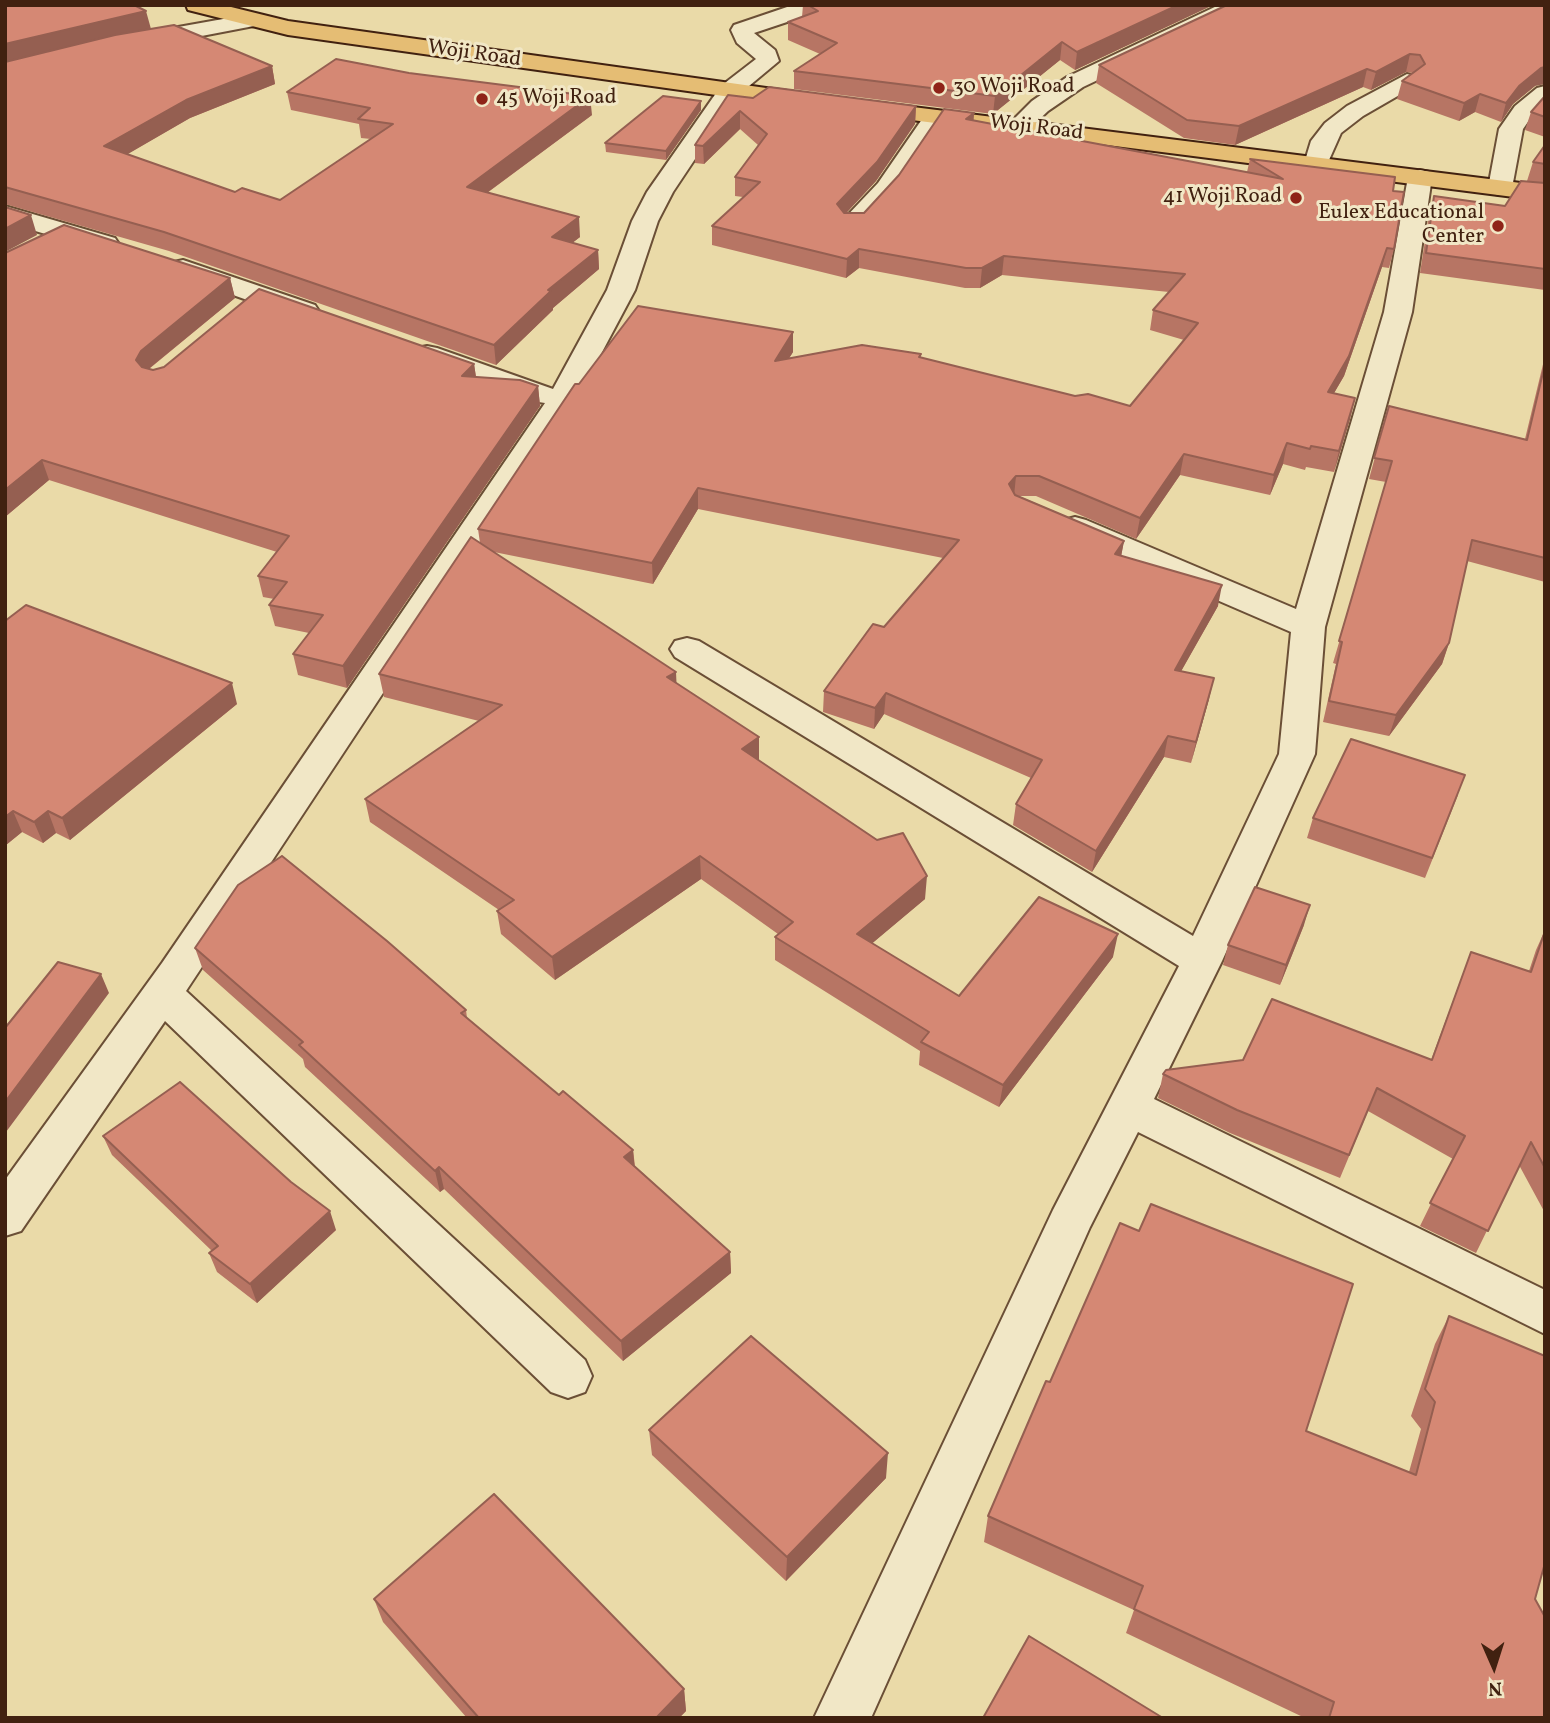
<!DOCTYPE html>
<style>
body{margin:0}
#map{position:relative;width:1550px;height:1723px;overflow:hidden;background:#eadaa8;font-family:Vollkorn,serif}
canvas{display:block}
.frame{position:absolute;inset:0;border:7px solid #412110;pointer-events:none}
.north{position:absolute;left:1459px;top:1632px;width:70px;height:70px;-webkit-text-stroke:5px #f1e7c6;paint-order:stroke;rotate:177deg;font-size:19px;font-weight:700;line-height:28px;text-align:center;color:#412110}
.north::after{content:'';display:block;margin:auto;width:24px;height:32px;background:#412110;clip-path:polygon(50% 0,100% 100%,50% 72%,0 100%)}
</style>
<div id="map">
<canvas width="1550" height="1723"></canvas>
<div class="frame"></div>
<div class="north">N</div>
</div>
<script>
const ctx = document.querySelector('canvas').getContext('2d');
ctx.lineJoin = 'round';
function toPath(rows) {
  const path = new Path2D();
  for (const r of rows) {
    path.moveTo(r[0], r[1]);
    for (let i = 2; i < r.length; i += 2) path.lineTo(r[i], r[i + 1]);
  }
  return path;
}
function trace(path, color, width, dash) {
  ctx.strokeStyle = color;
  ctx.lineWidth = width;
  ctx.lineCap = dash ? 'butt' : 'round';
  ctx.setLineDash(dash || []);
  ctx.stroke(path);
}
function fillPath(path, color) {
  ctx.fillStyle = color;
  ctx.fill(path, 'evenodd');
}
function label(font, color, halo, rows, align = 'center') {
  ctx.font = font + ' Vollkorn,serif';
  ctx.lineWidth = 6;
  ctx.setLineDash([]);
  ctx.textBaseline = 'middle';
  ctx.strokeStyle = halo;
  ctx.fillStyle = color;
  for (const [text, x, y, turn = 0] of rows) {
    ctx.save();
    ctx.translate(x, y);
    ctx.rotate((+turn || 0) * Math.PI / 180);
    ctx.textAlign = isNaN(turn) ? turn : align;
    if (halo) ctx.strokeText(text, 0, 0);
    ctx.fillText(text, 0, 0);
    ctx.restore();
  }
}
const minor = toPath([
 [793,5,825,5,823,10,754,33,775,50,779,61,737,96,673,192,658,221,635,290,576,401,186,991,585,1360,592,1376,585,1392,568,1398,551,1392,165,1021,21,1231,5,1236,5,1180,162,963,545,403,532,401,417,360,413,354,417,348,427,346,437,348,553,389,607,290,632,221,647,192,721,86,756,59,737,43,731,30,734,25,793,5],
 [1219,5,1247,5,1245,10,1083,87,1048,111,1026,132,1018,134,1010,132,1006,127,1032,101,1067,77,1219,5],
 [251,14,259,15,262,20,259,25,139,48,128,41,139,34,251,14],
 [1407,74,1415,76,1418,81,1415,86,1363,116,1341,133,1325,169,1307,169,1304,164,1311,141,1325,123,1347,106,1407,74],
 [1545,86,1545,105,1532,116,1523,129,1512,188,1509,193,1500,195,1491,193,1488,188,1499,129,1515,106,1537,88,1545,86],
 [935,110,943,112,947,117,896,193,861,230,843,230,839,225,843,220,878,183,927,112,935,110],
 [1420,170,1429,172,1432,177,1412,312,1325,627,1315,754,1222,961,1154,1099,1545,1290,1545,1334,1138,1132,1090,1227,871,1718,814,1718,1053,1210,1179,966,675,657,670,649,675,641,687,638,699,641,1193,936,1279,754,1291,632,1064,534,1059,527,1064,520,1075,517,1086,520,1296,609,1384,312,1408,177,1411,172,1420,170],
 [5,206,115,238,119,244,115,250,106,252,5,222,5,206],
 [183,260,315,305,319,311,315,317,295,317,174,274,170,268,174,262,183,260]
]);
const major = toPath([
 [186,5,223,5,288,21,809,94,817,96,821,101,817,106,809,108,288,35,188,10,186,5],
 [865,101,1545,186,1545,201,857,113,853,108,857,103,865,101]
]);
const wall = toPath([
 [5,5,151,29,272,66,275,84,190,118,127,154,235,192,280,200,371,139,361,138,359,124,291,110,287,92,592,115,487,193,580,237,572,243,598,250,599,269,553,308,553,310,496,365,169,251,5,204],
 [803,5,1213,5,1075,70,1060,60,993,114,794,89,794,71,820,54,788,40,788,22,802,17],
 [1227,5,1535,86,1513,104,1501,122,1475,112,1459,121,1397,99,1402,81,1413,73,1406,72,1371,90,1363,87,1235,145,1184,138,1096,83,1099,65],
 [1545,96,1545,137,1525,130,1531,112],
 [753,98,916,106,915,124,876,181,846,213,864,213,974,113,973,120,1247,172,1250,159,1393,191,1394,249,1389,268,1382,267,1344,376,1334,393,1350,419,1334,472,1306,467,1305,470,1283,464,1270,495,1180,475,1136,539,1036,496,1019,496,1124,541,1121,556,1218,606,1181,671,1209,699,1191,763,1164,757,1092,872,1013,825,1016,804,1031,778,884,714,874,729,823,712,824,691,884,627,943,558,698,509,653,584,494,552,677,684,759,737,759,760,925,899,872,943,959,996,1113,957,999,1107,919,1065,920,1051,775,960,775,937,778,934,701,879,555,980,501,934,497,911,499,910,370,822,365,799,479,721,384,697,379,674,480,543,478,529,579,384,793,352,789,358,921,354,921,358,1075,396,1130,406,1184,340,1150,330,1153,310,1169,292,1002,275,980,288,965,288,859,268,846,278,712,245,712,226,743,197,735,196,735,177,758,145,740,129,704,164,695,163,695,145],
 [701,101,701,110,666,160,606,152,605,143],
 [1545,145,1545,290,1420,273,1429,215,1434,196,1505,206,1527,181,1533,162],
 [5,253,230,278,235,298,149,369,153,370,474,364,476,377,538,386,540,406,347,688,298,675,293,654,309,633,275,626,269,605,274,599,263,597,258,576,277,552,49,480,5,517],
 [1545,356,1545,582,1467,561,1449,643,1442,664,1389,736,1323,722,1336,664,1333,663,1386,482,1369,479,1389,406,1525,439],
 [5,621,237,704,70,840,56,833,43,843,22,832,6,845],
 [1458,795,1425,878,1307,838,1313,818],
 [1304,925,1280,985,1223,965,1228,945],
 [1545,930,1545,1213,1519,1165,1476,1253,1420,1226,1453,1159,1368,1111,1340,1178,1230,1133,1158,1098,1163,1074,1431,1060,1471,952,1529,971,1536,950],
 [195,948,466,1010,467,1018,559,1095,633,1150,635,1166,730,1252,731,1273,623,1361,444,1189,440,1192,305,1067,303,1059,203,970],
 [103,1136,336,1230,257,1303,217,1272,209,1253,212,1251,112,1155],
 [1449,1316,1535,1599,1545,1718,1305,1718,1126,1633,1134,1610,984,1542,988,1516,1050,1382,1306,1431,1409,1472,1421,1429,1411,1416,1435,1344],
 [649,1430,886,1478,786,1581,652,1455],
 [374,1599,684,1689,686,1711,679,1718,467,1718,383,1622]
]);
const shadedWall = toPath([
 [1178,5,1213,5,1075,70,1077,52],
 [146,11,151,29,5,63,5,44],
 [1062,42,1060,60,993,114,995,96],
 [1410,54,1406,72,1371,90,1376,72],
 [272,66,275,84,190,118,109,165,104,146,186,100],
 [1545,67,1545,84,1535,86,1513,104,1501,122,1506,103,1519,86,1541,68],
 [1367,69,1363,87,1235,145,1239,126],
 [1480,94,1475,112,1459,121,1464,103],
 [590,96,592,115,469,206,467,187],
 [701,101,701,110,666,160,666,151],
 [916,106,915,124,876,181,837,223,837,204],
 [740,111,740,129,704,164,703,146],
 [974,113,973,131,966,119],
 [31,215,37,235,5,252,5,229],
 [579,217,580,237,554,257,552,237],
 [1387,248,1382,267,1344,376,1323,412,1328,392],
 [859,249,859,268,846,278,847,259],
 [598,250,599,269,553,308,553,310,496,365,494,345,548,290],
 [1004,256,1002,275,980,288,982,268],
 [230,278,235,298,146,371,142,380,136,360,141,351],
 [793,332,793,352,775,381,775,361],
 [474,364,477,384,462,376],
 [538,386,540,406,347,688,343,666],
 [1355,398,1350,419,1334,472,1339,451],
 [1287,443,1283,464,1270,495,1274,475],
 [1184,454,1180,475,1136,539,1140,518],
 [42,460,49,480,5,517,5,490],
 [1016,476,1014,496,1009,484],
 [698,488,698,509,653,584,652,563],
 [1124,541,1120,562,1115,554],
 [1222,585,1218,606,1170,691,1175,670],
 [1449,643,1442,664,1389,736,1396,715],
 [676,672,677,694,667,677],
 [1214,678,1209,699,1191,763,1196,742],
 [232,683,237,704,70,840,62,818],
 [886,693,884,714,874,729,875,708],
 [1168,736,1164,757,1092,872,1096,851],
 [759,737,759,760,742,749],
 [13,811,22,832,6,845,5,817],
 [48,811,56,833,43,843,34,822],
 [700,856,701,879,555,980,552,957],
 [927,876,925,899,856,957,857,934],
 [1310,905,1304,925,1280,985,1286,965],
 [1118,934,1113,957,999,1107,1003,1085],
 [101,974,109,993,6,1132,5,1130,5,1102],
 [633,1150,635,1172,624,1157],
 [439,1167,444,1189,440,1192,435,1171],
 [330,1211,336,1230,257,1303,250,1284],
 [730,1252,731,1273,623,1361,621,1341],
 [888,1453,886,1478,786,1581,787,1557],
 [684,1689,686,1711,679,1718,656,1718]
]);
const building = toPath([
 [5,5,134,5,146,11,5,44,5,5],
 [808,5,1178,5,1077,52,1062,42,995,96,794,71,837,43,788,22,818,11,808,5],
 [1227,5,1545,5,1545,67,1541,68,1519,86,1506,103,1480,94,1464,103,1402,81,1425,64,1420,55,1410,54,1376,72,1367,69,1239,126,1187,120,1099,65,1227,5],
 [174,25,272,66,186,100,104,146,235,192,242,188,280,200,393,124,358,119,370,108,287,92,336,59,409,73,590,96,467,187,579,217,552,237,598,250,548,290,551,291,494,345,164,232,5,187,5,62,115,35,174,25],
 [769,87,916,106,877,162,837,204,844,213,864,213,899,175,944,109,974,113,966,119,1283,179,1250,159,1395,177,1393,191,1404,192,1394,249,1387,248,1349,356,1328,392,1355,398,1339,451,1311,446,1310,449,1287,443,1274,475,1184,454,1140,518,1039,476,1016,476,1009,484,1015,495,1124,541,1115,554,1222,585,1175,670,1214,678,1196,742,1168,736,1096,851,1016,804,1042,760,886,693,875,708,824,691,873,624,884,627,959,540,698,488,652,563,478,529,575,384,579,384,638,306,793,332,775,361,862,345,921,354,919,357,1075,396,1088,394,1130,406,1198,323,1153,310,1185,274,1004,256,982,268,966,268,859,249,847,259,712,226,760,182,735,177,767,134,740,111,703,146,695,145,728,95,753,98,769,87],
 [663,96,701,101,666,151,605,143,663,96],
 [1545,96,1545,117,1531,112,1545,96],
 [1545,145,1545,164,1533,162,1545,145],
 [1521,181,1545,183,1545,269,1426,253,1434,196,1505,206,1521,181],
 [5,207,31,215,5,229,5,207],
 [64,225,230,278,141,351,136,360,142,367,153,370,164,367,259,289,474,364,462,376,520,380,538,386,343,666,293,654,323,615,269,605,287,582,258,576,289,536,42,460,5,490,5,253,64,225],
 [1545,364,1545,558,1472,540,1449,643,1396,715,1329,701,1342,642,1339,641,1392,461,1374,458,1389,406,1527,440,1545,364],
 [471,537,676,672,667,677,759,737,742,749,877,840,903,833,927,876,857,934,959,996,1039,897,1118,934,1003,1085,921,1042,929,1032,775,937,793,922,700,856,552,957,497,911,514,900,365,799,502,705,379,674,471,537],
 [26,605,232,683,62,818,48,811,34,822,13,811,5,817,5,621,26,605],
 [1351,739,1465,775,1432,858,1313,818,1351,739],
 [282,856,387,941,466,1010,461,1013,559,1095,563,1091,633,1150,624,1157,730,1252,621,1341,439,1167,435,1171,299,1045,303,1042,195,948,238,885,282,856],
 [1255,887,1310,905,1286,965,1228,945,1255,887],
 [1545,931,1545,1168,1531,1142,1488,1231,1430,1203,1465,1136,1377,1088,1349,1155,1237,1110,1163,1074,1166,1070,1243,1060,1272,999,1432,1060,1471,952,1531,972,1545,931],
 [58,962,101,974,5,1102,5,1028,58,962],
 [180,1082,291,1182,330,1211,250,1284,209,1253,218,1246,103,1136,180,1082],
 [1151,1204,1353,1284,1306,1431,1416,1475,1435,1402,1425,1389,1449,1316,1545,1356,1545,1563,1535,1599,1545,1617,1545,1718,1329,1718,1334,1702,1134,1609,1143,1586,988,1516,1046,1381,1050,1382,1120,1223,1139,1231,1151,1204],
 [751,1336,888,1453,787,1557,649,1430,751,1336],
 [494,1494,684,1689,656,1718,479,1718,374,1599,494,1494],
 [1029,1636,1163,1718,983,1718,1029,1636]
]);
const markers = [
 [939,88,7,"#8f2418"],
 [482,99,7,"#8f2418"],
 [1296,198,7,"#8f2418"],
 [1498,226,7,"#8f2418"]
];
const farStreetnames = [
 ["Woji Road",474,55,8],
 ["Woji Road",1036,129,7]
];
const farPoinames = [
 ["30 Woji Road",953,88],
 ["45 Woji Road",496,99],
 ["41 Woji Road",1282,198,"right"],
 ["Eulex Educational",1484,214,"right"],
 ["Center",1484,238,"right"]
];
trace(minor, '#6b4f36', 4);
trace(major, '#412110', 4);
fillPath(minor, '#f1e7c6');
fillPath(major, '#e5bd74');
fillPath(wall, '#b77564');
fillPath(shadedWall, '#955f51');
fillPath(building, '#d58874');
trace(building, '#955f51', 2);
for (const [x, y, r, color] of markers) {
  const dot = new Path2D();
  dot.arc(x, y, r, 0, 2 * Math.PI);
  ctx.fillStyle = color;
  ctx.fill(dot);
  trace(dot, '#f1e7c6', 2.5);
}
label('21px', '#412110', '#f1e7c6', farStreetnames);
label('21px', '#412110', '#f1e7c6', farPoinames, 'left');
</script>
